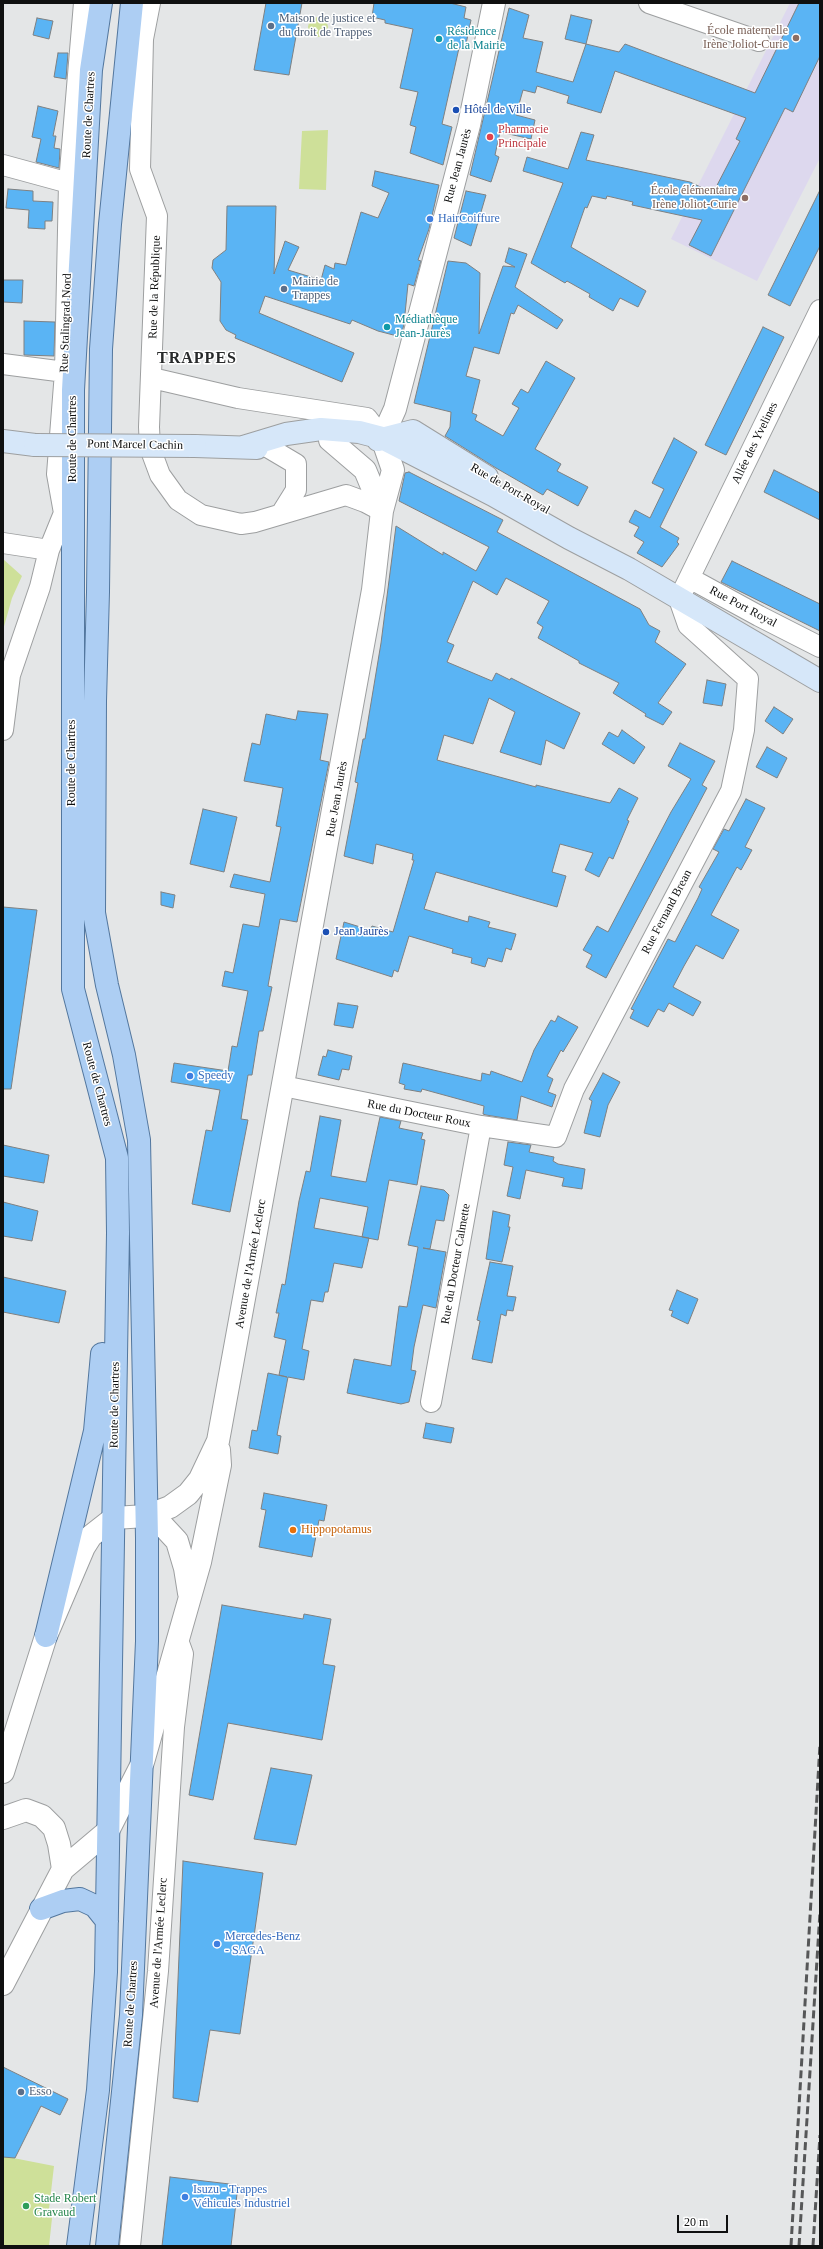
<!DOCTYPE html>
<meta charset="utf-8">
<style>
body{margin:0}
#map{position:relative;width:823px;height:2249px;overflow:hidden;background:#e4e6e7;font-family:Georgia,serif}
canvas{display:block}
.frame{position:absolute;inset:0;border:4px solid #0f1010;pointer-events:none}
.scale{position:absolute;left:677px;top:2215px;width:51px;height:18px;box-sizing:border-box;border:2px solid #0f1010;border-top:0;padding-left:5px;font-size:12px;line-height:14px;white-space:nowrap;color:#0f1010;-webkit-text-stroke:3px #fff;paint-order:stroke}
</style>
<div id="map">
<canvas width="823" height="2249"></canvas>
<div class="frame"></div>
<div class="scale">20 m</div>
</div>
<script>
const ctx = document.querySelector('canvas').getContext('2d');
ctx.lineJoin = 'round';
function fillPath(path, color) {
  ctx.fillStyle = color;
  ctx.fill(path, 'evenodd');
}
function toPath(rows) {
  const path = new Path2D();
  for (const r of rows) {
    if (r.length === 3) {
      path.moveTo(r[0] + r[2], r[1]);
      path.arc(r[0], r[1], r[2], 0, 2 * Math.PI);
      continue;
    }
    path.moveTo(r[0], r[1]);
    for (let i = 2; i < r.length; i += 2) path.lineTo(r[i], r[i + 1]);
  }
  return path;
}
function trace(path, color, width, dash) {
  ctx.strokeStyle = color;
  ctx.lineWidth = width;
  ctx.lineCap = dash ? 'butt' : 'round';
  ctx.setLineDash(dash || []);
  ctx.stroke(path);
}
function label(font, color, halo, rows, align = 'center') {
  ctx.font = font + ' Georgia,serif';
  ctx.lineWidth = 3;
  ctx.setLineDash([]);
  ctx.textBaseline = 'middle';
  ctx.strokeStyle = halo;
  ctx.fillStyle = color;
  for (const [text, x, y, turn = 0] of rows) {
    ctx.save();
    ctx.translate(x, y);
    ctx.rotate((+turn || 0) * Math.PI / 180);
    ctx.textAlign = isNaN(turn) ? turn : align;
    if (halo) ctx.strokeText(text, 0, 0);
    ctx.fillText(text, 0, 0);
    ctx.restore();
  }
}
const education = toPath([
 [790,3,820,3,820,158,757,281,671,239]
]);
const green = toPath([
 [318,27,10],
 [328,130,326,190,299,189,302,131],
 [3,559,22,576,12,598,3,630],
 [3,2156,54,2166,49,2209,53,2209,49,2246,3,2246]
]);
const building = toPath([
 [266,3,302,3,289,75,254,70,266,3],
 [374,3,450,3,466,7,464,18,471,20,465,49,459,48,442,124,452,127,443,165,410,153,416,127,410,125,418,92,400,88,413,29,385,23,385,20,372,17,374,3],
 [799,3,820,3,820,56,793,112,785,108,711,256,689,245,702,220,632,205,633,202,607,196,606,199,592,196,587,208,585,207,571,247,646,291,638,307,620,298,613,311,589,297,590,294,567,281,565,283,531,263,563,183,523,171,527,157,568,169,581,132,594,135,586,160,690,182,713,193,740,141,736,139,746,118,615,71,601,113,567,103,569,96,537,86,535,93,523,90,516,115,535,120,531,139,500,132,495,155,499,157,491,182,470,175,509,8,529,15,523,38,543,42,536,72,573,82,586,44,619,52,625,44,755,93,799,3],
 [571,15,592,20,586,44,565,39,571,15],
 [37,18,53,21,49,39,33,35,37,18],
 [58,53,68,53,66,79,54,77,58,53],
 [38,106,58,111,53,136,56,136,54,148,60,149,59,168,36,162,41,139,32,137,38,106],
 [375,171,439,185,429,229,418,260,421,261,414,286,408,284,404,324,401,337,378,331,352,320,350,324,265,296,259,313,354,353,342,382,235,338,236,335,226,330,220,321,221,282,212,268,213,260,226,250,227,206,276,206,274,274,285,241,299,247,288,270,321,280,325,265,334,269,335,263,346,265,361,212,378,218,389,193,372,186,375,171],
 [8,189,33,191,33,201,53,202,52,221,45,221,45,229,28,228,29,210,6,208,8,189],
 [820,190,820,246,790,306,768,295,820,190],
 [466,191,486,195,471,246,454,238,466,191],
 [509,248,527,254,515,287,563,320,557,329,518,305,514,314,511,313,499,354,474,347,466,376,480,380,472,413,477,415,475,420,503,436,519,408,512,404,521,389,528,393,546,361,575,378,535,449,561,464,557,471,588,487,578,506,547,489,543,495,496,468,445,436,450,427,451,412,414,403,448,261,466,263,480,273,479,334,503,266,515,267,505,262,509,248],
 [3,280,23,280,22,303,3,302,3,280],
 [24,321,55,322,54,356,24,355,24,321],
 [763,327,784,337,726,455,705,445,763,327],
 [674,438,697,452,660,527,679,538,677,542,679,544,662,567,637,553,644,542,634,536,639,527,629,522,635,510,650,518,664,489,652,483,674,438],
 [774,470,820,493,820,520,764,492,774,470],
 [409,472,503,520,497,532,640,609,649,625,660,631,655,642,686,664,658,703,672,712,663,725,645,716,646,714,613,693,619,683,579,663,579,661,538,638,543,627,537,623,549,601,506,578,497,595,473,581,447,642,454,645,447,662,492,681,496,673,510,680,511,678,580,713,564,749,546,740,541,765,500,752,515,712,489,698,473,744,444,735,437,760,536,787,536,785,610,803,619,788,638,798,627,820,629,821,613,859,609,857,599,877,585,870,593,853,560,844,552,872,566,876,557,907,436,872,424,909,468,922,469,916,490,922,488,927,516,934,511,950,506,948,502,962,488,958,485,967,471,963,472,958,452,953,453,949,409,936,398,972,394,970,392,977,336,959,344,922,370,930,372,926,393,932,414,860,412,860,413,854,376,844,373,864,344,856,358,783,355,782,363,739,365,739,381,643,396,526,443,555,443,552,476,571,489,547,399,501,405,473,409,472],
 [732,561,820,604,820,631,721,582,732,561],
 [707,680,726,684,722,706,703,703,707,680],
 [774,707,793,719,783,734,765,721,774,707],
 [298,711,328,714,320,760,329,762,297,922,280,919,268,986,272,987,263,1031,259,1031,252,1075,248,1075,241,1119,248,1120,230,1212,192,1204,206,1130,212,1131,220,1090,171,1082,174,1063,228,1071,232,1046,237,1047,248,991,222,986,225,971,233,973,243,924,259,927,265,894,230,887,234,874,270,882,281,827,276,826,283,788,244,781,252,743,260,745,266,714,296,720,298,711],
 [622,730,645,747,634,764,602,744,609,732,618,737,622,730],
 [680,743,715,761,702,785,707,788,606,978,586,967,592,955,583,950,597,926,608,932,671,812,691,779,668,766,680,743],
 [767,747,787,758,777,778,756,767,767,747],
 [746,799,765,808,745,847,752,850,741,870,737,867,711,915,739,930,723,959,696,945,684,966,673,987,701,1002,693,1016,669,1003,664,1012,658,1009,648,1027,630,1018,634,1010,631,1009,668,939,675,942,698,898,702,889,699,887,719,852,713,849,724,829,729,831,746,799],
 [203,809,237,817,224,872,190,864,203,809],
 [161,892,175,895,173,908,161,905,161,892],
 [3,907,37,910,11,1089,3,1089,3,907],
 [338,1003,358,1006,353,1028,334,1025,338,1003],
 [558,1016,578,1027,563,1052,561,1050,547,1076,553,1079,548,1092,556,1095,552,1107,521,1096,517,1120,486,1115,483,1114,484,1106,422,1089,421,1092,404,1089,405,1085,399,1083,403,1063,481,1081,482,1073,490,1075,491,1071,522,1082,534,1050,551,1020,555,1022,558,1016],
 [328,1050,352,1056,349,1070,342,1069,339,1080,318,1075,323,1056,326,1057,328,1050],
 [603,1073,620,1082,608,1105,600,1137,584,1133,592,1101,589,1099,603,1073],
 [320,1116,341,1120,331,1176,366,1182,380,1117,401,1121,399,1128,423,1133,421,1139,425,1140,417,1185,389,1180,378,1240,362,1237,368,1207,320,1198,314,1228,369,1238,362,1268,334,1263,328,1292,325,1292,323,1302,311,1300,302,1349,309,1351,304,1380,288,1377,277,1435,281,1436,278,1454,249,1448,252,1430,257,1431,268,1373,287,1377,279,1375,286,1340,274,1337,279,1313,276,1313,282,1284,285,1285,299,1201,306,1171,310,1172,320,1116],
 [508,1142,531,1145,529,1152,554,1157,553,1161,558,1164,585,1169,582,1189,562,1186,564,1178,526,1170,520,1199,507,1196,513,1167,504,1165,508,1142],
 [3,1145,49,1155,44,1183,3,1176,3,1145],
 [421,1186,444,1190,449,1195,444,1221,436,1220,430,1249,423,1248,446,1252,436,1308,423,1305,414,1347,411,1370,416,1371,409,1402,401,1404,347,1393,354,1359,391,1366,399,1306,407,1307,418,1247,408,1245,421,1186],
 [3,1202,38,1211,32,1241,3,1236,3,1202],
 [493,1211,510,1215,508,1227,510,1227,502,1262,486,1259,493,1211],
 [490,1262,513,1266,507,1296,516,1297,513,1311,507,1310,506,1316,501,1314,492,1363,472,1359,480,1321,477,1320,490,1262],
 [3,1277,66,1291,59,1323,3,1312,3,1277],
 [677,1290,698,1299,688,1324,671,1316,673,1311,669,1310,677,1290],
 [426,1423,454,1428,451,1443,423,1438,426,1423],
 [264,1493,327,1505,324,1521,319,1520,312,1557,259,1547,266,1510,261,1509,264,1493],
 [222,1605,303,1619,304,1614,331,1619,323,1664,335,1666,322,1740,228,1723,213,1800,189,1795,222,1605],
 [271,1768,312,1775,296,1845,254,1839,271,1768],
 [183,1861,263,1873,240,2034,210,2030,198,2102,173,2098,183,1861],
 [3,2067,68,2099,60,2115,41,2106,15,2158,3,2157,3,2067],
 [170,2177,238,2185,231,2246,162,2246,170,2177]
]);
const minor = toPath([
 [150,3,143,39,140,169,157,216,149,427,150,448,160,475,178,500,201,515,241,524,255,522,346,495,365,502,382,511],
 [649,3,759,41],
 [3,165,69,183],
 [3,364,65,372],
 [152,378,238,398,367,418,382,438],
 [269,448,296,464,296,490,281,514],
 [3,543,49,550],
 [691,577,693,580,759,616,820,647],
 [3,730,10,675,40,587,49,550,64,513,57,474,65,372,69,183,84,3],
 [283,1086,481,1126,556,1137,574,1089,731,791,744,730,748,679,688,625,679,599,820,310],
 [431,1402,481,1126],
 [130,2246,158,1971,174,1727,183,1654,179,1643]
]);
const tertiary = toPath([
 [330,440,365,470,382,511],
 [146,1516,164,1527,177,1541,185,1568,189,1593],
 [3,1772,46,1636,84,1547,91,1536,114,1518,146,1516,170,1507,188,1494,200,1479,218,1441,373,590,382,511,393,470,382,438,395,409,469,125,494,3],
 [3,1818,26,1810,42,1816,54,1828,59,1844,63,1869],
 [3,1984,63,1869,108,1831,143,1762,200,1562,220,1465,219,1450]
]);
const secondary = toPath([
 [378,440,413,431,487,477],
 [3,441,35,445],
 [195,446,257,448],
 [243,447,286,434,321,429,359,432,382,438,493,495,569,538,629,569,820,681]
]);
const primary = toPath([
 [46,1636,95,1431,102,1354],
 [41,1909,63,1901,80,1899,95,1906,107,1921],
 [78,2246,98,2090,106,1972,118,1233,117,1158,73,989,73,390,91,70,101,3],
 [107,2246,131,2015,147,1641,147,1538,139,1140,124,1055,107,985,94,913,95,701,98,592,101,349,110,224,132,3]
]);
const rail = toPath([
 [791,2246,820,1744],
 [799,2246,820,1912],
 [813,2246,820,2135]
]);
const secondaryBridge = toPath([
 [35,445,195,446]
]);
const markers = [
 [271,26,4,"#5c6f8a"],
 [796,38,4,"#8d6e63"],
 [439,39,4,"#0f9aa8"],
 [456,110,4,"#1a4fb4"],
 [490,137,4,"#e0444e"],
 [745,198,4,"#8d6e63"],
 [430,219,4,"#3f7fe0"],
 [284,289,4,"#5c6f8a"],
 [387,327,4,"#0f9aa8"],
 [326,932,4,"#1a4fb4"],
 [190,1076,4,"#3f7fe0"],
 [293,1530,4,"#e8710a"],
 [217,1944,4,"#3f7fe0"],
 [21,2092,4,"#5c6f8a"],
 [185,2197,4,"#3f7fe0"],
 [26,2206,4,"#2e9e5b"]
];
const serviceNames = [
 ["Maison de justice et",279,19],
 ["du droit de Trappes",279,33],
 ["Mairie de",292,282],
 ["Trappes",292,296],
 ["Esso",29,2092]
];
const educationNames = [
 ["École maternelle",788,31],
 ["Irène Joliot-Curie",788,45],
 ["École élémentaire",737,191],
 ["Irène Joliot-Curie",737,205]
];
const cultureNames = [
 ["Résidence",447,32],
 ["de la Mairie",447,46],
 ["Médiathèque",395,320],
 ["Jean-Jaurès",395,334]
];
const transitNames = [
 ["Hôtel de Ville",464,110],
 ["Jean Jaurès",334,932]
];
const streetNames = [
 ["Route de Chartres",89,115,-87],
 ["Rue Jean Jaurès",458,166,-75],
 ["Rue de la République",155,287,-88],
 ["Rue Stalingrad Nord",66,323,-88],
 ["Route de Chartres",73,439,-90],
 ["Allée des Yvelines",755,443,-64],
 ["Pont Marcel Cachin",135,445,1],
 ["Rue de Port-Royal",510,489,30],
 ["Rue Port Royal",743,607,28],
 ["Route de Chartres",72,763,-90],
 ["Rue Jean Jaurès",337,799,-80],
 ["Rue Fernand Brean",667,912,-62],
 ["Route de Chartres",97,1084,75],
 ["Rue du Docteur Roux",419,1114,11],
 ["Avenue de l'Armée Leclerc",251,1264,-80],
 ["Rue du Docteur Calmette",456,1264,-80],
 ["Route de Chartres",115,1405,-89],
 ["Avenue de l'Armée Leclerc",159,1943,-86],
 ["Route de Chartres",131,2004,-86]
];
const healthNames = [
 ["Pharmacie",498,130],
 ["Principale",498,144]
];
const shopNames = [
 ["HairCoiffure",438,219],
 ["Speedy",198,1076],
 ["Mercedes-Benz",225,1937],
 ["- SAGA",225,1951],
 ["Isuzu - Trappes",193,2190],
 ["Véhicules Industriel",193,2204]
];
const foodNames = [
 ["Hippopotamus",301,1530]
];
const leisureNames = [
 ["Stade Robert",34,2199],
 ["Gravaud",34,2213]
];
const districtNames = [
 ["TRAPPES",197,359]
];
fillPath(education, '#ddd8ee');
fillPath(green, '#cee099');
fillPath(building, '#5ab4f4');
trace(building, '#7e8081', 1);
trace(minor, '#9d9fa0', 22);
trace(tertiary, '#9d9fa0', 24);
trace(secondary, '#9d9fa0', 24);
trace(primary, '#53779e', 24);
trace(minor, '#fff', 20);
trace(tertiary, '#fff', 22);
trace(secondary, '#d6e7f9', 22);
trace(primary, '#adcef3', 22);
trace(rail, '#565758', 3, [8, 4]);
trace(secondaryBridge, '#9d9fa0', 24, []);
trace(secondaryBridge, '#d6e7f9', 22);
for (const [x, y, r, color] of markers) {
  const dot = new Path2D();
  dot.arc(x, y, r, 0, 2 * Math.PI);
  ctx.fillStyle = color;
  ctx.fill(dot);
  trace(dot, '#fff', 1.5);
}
label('12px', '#4e5e75', '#fff', serviceNames, 'left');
label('12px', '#785e54', '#fff', educationNames, 'right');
label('12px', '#0d838f', '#fff', cultureNames, 'left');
label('12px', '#164399', '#fff', transitNames, 'left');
label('12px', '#0f1010', '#fff', streetNames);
label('12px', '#be3a42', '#fff', healthNames, 'left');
label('12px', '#366cbe', '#fff', shopNames, 'left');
label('12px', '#c56008', '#fff', foodNames, 'left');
label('12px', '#27864d', '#fff', leisureNames, 'left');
ctx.letterSpacing = '1px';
label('bold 16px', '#282a2b', '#fff', districtNames);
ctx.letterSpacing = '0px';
</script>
